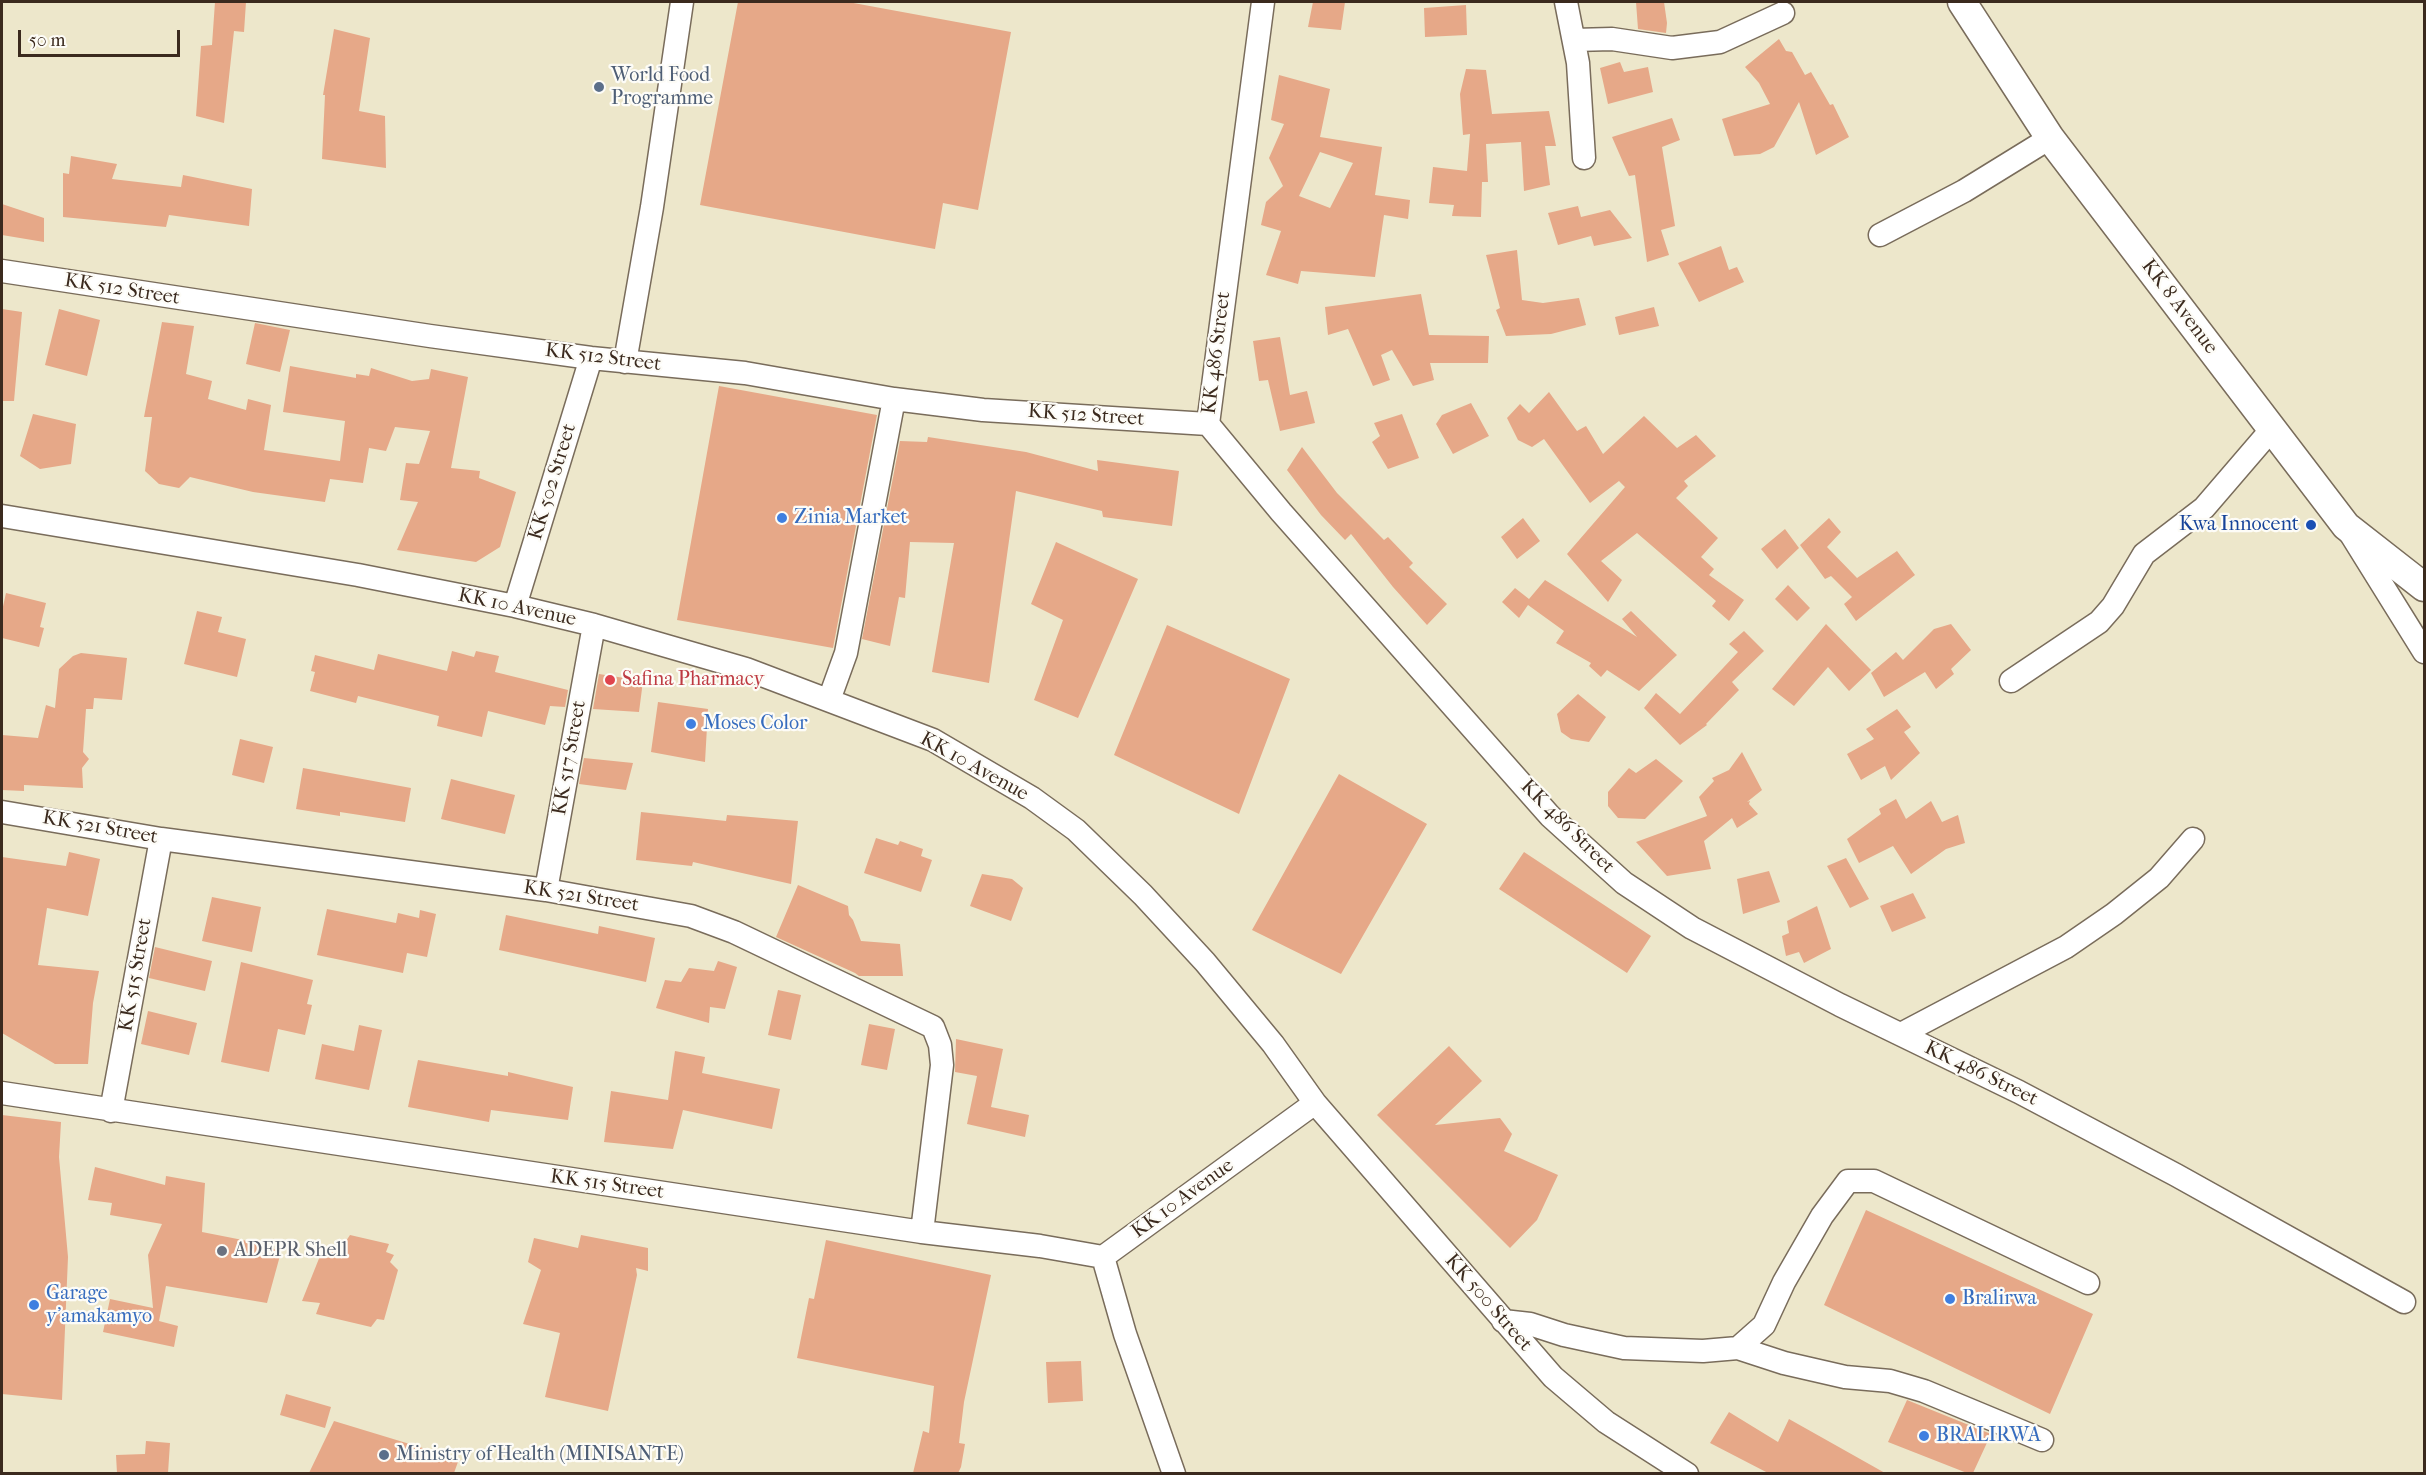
<!DOCTYPE html>
<style>
body{margin:0}
#map{position:relative;width:2426px;height:1475px;overflow:hidden;background:#ede7cb;font-family:"IM FELL French Canon",serif}
canvas{display:block}
.frame{position:absolute;inset:0;border:3px solid #3b2a1e;pointer-events:none}
.scale{position:absolute;left:18px;top:30px;width:162px;height:27px;box-sizing:border-box;border:3px solid #3b2a1e;border-top:0;padding-left:8px;font-size:18px;line-height:21px;white-space:nowrap;color:#3b2a1e;-webkit-text-stroke:4px #fdfcf7;paint-order:stroke}
</style>
<div id="map">
<canvas width="2426" height="1475"></canvas>
<div class="frame"></div>
<div class="scale">50 m</div>
</div>
<script>
const ctx = document.querySelector('canvas').getContext('2d');
ctx.lineJoin = 'round';
function fillPath(path, color) {
  ctx.fillStyle = color;
  ctx.fill(path, 'evenodd');
}
function toPath(rows) {
  const path = new Path2D();
  for (const r of rows) {
    path.moveTo(r[0], r[1]);
    for (let i = 2; i < r.length; i += 2) path.lineTo(r[i], r[i + 1]);
  }
  return path;
}
function trace(path, color, width, dash) {
  ctx.strokeStyle = color;
  ctx.lineWidth = width;
  ctx.lineCap = dash ? 'butt' : 'round';
  ctx.setLineDash(dash || []);
  ctx.stroke(path);
}
function label(font, color, halo, rows, align = 'center') {
  ctx.font = font + ' "IM FELL French Canon",serif';
  ctx.lineWidth = 4.5;
  ctx.setLineDash([]);
  ctx.textBaseline = 'middle';
  ctx.strokeStyle = halo;
  ctx.fillStyle = color;
  for (const [text, x, y, turn = 0] of rows) {
    ctx.save();
    ctx.translate(x, y);
    ctx.rotate((+turn || 0) * Math.PI / 180);
    ctx.textAlign = isNaN(turn) ? turn : align;
    if (halo) ctx.strokeText(text, 0, 0);
    ctx.fillText(text, 0, 0);
    ctx.restore();
  }
}
const building = toPath([
 [215,2,246,2,244,32,234,31,224,123,196,116,201,46,212,45],
 [738,2,848,2,1011,32,978,210,943,203,935,249,700,205],
 [1313,2,1345,2,1341,30,1308,27],
 [1636,2,1664,2,1667,23,1666,33,1638,29],
 [1466,5,1467,35,1425,37,1424,8],
 [334,29,370,38,359,111,385,116,386,168,322,159,325,95,323,95],
 [1779,39,1786,51,1792,52,1805,75,1811,72,1830,105,1833,104,1849,137,1816,155,1799,102,1774,147,1760,154,1734,156,1722,119,1770,104,1759,83,1745,67],
 [1620,62,1624,72,1648,67,1653,92,1608,104,1600,68],
 [1466,69,1486,70,1492,114,1549,111,1556,146,1545,146,1550,185,1524,191,1521,142,1486,144,1488,182,1482,182,1481,217,1452,216,1454,205,1429,203,1433,167,1467,171,1470,134,1463,135,1460,94],
 [1279,75,1330,89,1320,137,1382,147,1375,195,1410,200,1408,219,1384,215,1375,277,1301,271,1298,284,1266,275,1281,231,1261,225,1266,202,1283,186,1269,158,1284,124,1271,120],
 [1320,152,1353,163,1330,208,1299,196],
 [1672,118,1680,140,1662,147,1675,226,1661,230,1669,255,1647,262,1635,175,1629,176,1612,137],
 [71,156,117,164,112,179,181,187,183,175,252,189,249,226,169,215,166,227,63,217,63,173,69,174],
 [2,204,44,218,44,242,2,235],
 [1578,206,1581,217,1610,210,1632,238,1594,246,1591,236,1558,245,1548,213],
 [1721,246,1729,270,1737,267,1744,282,1699,302,1678,263],
 [1517,250,1522,300,1543,303,1579,298,1586,325,1551,334,1506,336,1496,310,1500,308,1486,255],
 [1421,294,1429,335,1489,336,1488,363,1430,363,1434,380,1413,386,1392,350,1381,355,1390,380,1373,386,1348,329,1328,335,1325,307],
 [1654,307,1659,326,1619,335,1615,317],
 [2,309,22,312,14,401,2,401],
 [59,309,100,320,87,376,45,365],
 [162,322,194,326,186,374,212,381,208,399,246,410,248,399,271,405,264,450,340,461,345,421,283,412,290,366,356,378,356,374,369,376,371,368,412,381,429,379,431,369,468,377,451,468,480,471,479,478,516,492,500,547,476,562,397,550,418,502,400,500,406,463,419,464,430,431,395,427,386,451,369,448,363,483,330,479,325,502,253,492,190,477,179,488,159,484,145,471,152,417,144,417],
 [255,323,290,330,280,372,246,364],
 [1280,337,1290,395,1307,391,1315,423,1280,431,1268,380,1259,381,1253,341],
 [719,386,877,415,833,648,677,620],
 [1549,392,1577,431,1586,426,1603,454,1644,416,1677,448,1696,435,1716,456,1684,481,1688,486,1676,498,1718,538,1701,557,1714,569,1709,575,1744,600,1729,621,1712,606,1716,601,1637,533,1601,561,1622,580,1608,602,1567,554,1625,487,1619,481,1590,503,1544,439,1532,447,1518,440,1507,418,1520,404,1529,413],
 [1471,403,1489,436,1453,454,1436,424,1442,415],
 [33,414,76,424,71,464,40,469,20,456],
 [1402,414,1419,458,1388,469,1372,442,1380,436,1374,423],
 [928,437,1026,452,1098,471,1097,460,1179,471,1172,526,1103,517,1102,511,1016,491,989,683,932,672,954,543,910,542,905,598,899,597,890,646,862,639,900,441,927,442],
 [1302,447,1337,493,1384,540,1388,537,1413,563,1409,567,1447,604,1427,625,1393,587,1351,534,1345,540,1321,515,1287,470],
 [1523,518,1540,541,1517,559,1501,537],
 [1829,518,1841,532,1827,547,1857,578,1897,551,1915,575,1856,621,1844,604,1852,597,1831,576,1825,579,1800,545],
 [1785,529,1799,548,1777,569,1761,549],
 [1056,542,1138,579,1078,718,1034,700,1063,620,1031,604],
 [1545,580,1637,637,1622,619,1631,611,1677,655,1639,691,1607,670,1601,677,1589,666,1591,663,1556,643,1564,631,1528,605,1519,618,1502,602,1515,588,1529,599],
 [1788,585,1810,608,1797,621,1775,599],
 [6,593,46,603,40,627,44,628,39,647,2,638,2,611],
 [197,611,222,617,218,632,246,639,237,677,184,664],
 [1826,624,1871,670,1849,691,1828,667,1794,706,1772,689],
 [1951,624,1971,650,1951,669,1954,674,1936,689,1925,672,1884,697,1871,673,1896,652,1903,660,1934,629],
 [1167,625,1290,679,1239,814,1114,755],
 [1744,631,1764,651,1732,682,1739,690,1706,724,1707,725,1680,745,1644,708,1656,693,1680,714,1738,652,1729,644],
 [452,651,474,657,476,651,499,656,495,672,568,690,565,707,550,706,545,725,488,711,482,737,437,726,439,716,358,696,356,703,310,691,315,672,311,671,315,655,374,670,378,654,447,671],
 [81,653,127,658,122,700,94,698,93,709,86,709,83,752,89,759,82,768,83,788,24,785,24,791,2,790,2,735,38,738,46,705,55,708,59,669,73,656],
 [599,674,643,681,639,712,593,709],
 [1578,694,1606,717,1589,742,1571,739,1561,732,1557,714],
 [658,702,708,709,705,762,651,752],
 [1897,709,1911,727,1904,732,1920,753,1891,780,1885,766,1861,780,1847,754,1874,739,1866,729],
 [240,739,273,747,264,783,232,775],
 [1742,752,1762,790,1747,802,1750,801,1749,804,1758,814,1737,828,1732,818,1704,841,1711,869,1667,876,1636,842,1707,816,1699,797,1714,781,1712,778,1729,770],
 [584,758,633,763,626,790,579,784],
 [1656,759,1683,781,1645,819,1618,818,1608,806,1608,792,1629,768,1636,773],
 [303,768,411,788,405,822,340,812,340,816,296,809],
 [1339,774,1427,824,1341,974,1252,930],
 [451,779,515,795,505,834,441,819],
 [1896,799,1906,819,1931,801,1942,822,1958,815,1965,843,1946,849,1911,874,1893,846,1859,863,1847,839,1881,814,1879,809],
 [641,812,726,821,727,815,798,821,791,884,693,862,692,866,636,860],
 [876,838,898,845,900,841,923,849,921,856,932,860,921,892,864,873],
 [69,852,100,859,88,916,47,908,38,965,99,971,93,1003,88,1064,55,1064,2,1033,2,857,66,866],
 [1524,852,1651,936,1627,973,1499,889],
 [1846,858,1869,899,1850,908,1827,866],
 [1769,871,1780,902,1743,914,1737,879],
 [982,874,1012,879,1023,888,1011,921,970,906],
 [798,885,848,906,849,915,853,920,861,941,900,944,903,976,859,976,855,973,776,937],
 [1913,893,1926,918,1892,932,1880,906],
 [212,897,261,907,252,952,202,941],
 [1817,906,1831,949,1804,963,1799,952,1786,956,1782,936,1789,933,1787,921],
 [327,909,396,923,398,913,419,918,420,910,436,914,427,957,407,953,403,973,317,955],
 [506,915,598,934,599,926,655,938,646,982,499,950],
 [155,947,212,961,205,991,149,978],
 [718,961,737,967,725,1009,710,1007,709,1023,656,1008,665,980,681,982,689,968,714,971],
 [241,962,313,980,307,1004,312,1005,305,1035,278,1029,269,1072,221,1062],
 [778,990,801,995,791,1040,768,1035],
 [148,1011,197,1023,189,1055,141,1044],
 [869,1024,895,1029,887,1070,861,1065],
 [359,1025,382,1030,369,1090,315,1079,322,1044,354,1051],
 [956,1039,1003,1049,991,1107,1029,1115,1025,1137,967,1124,977,1076,955,1072],
 [1449,1046,1482,1081,1435,1125,1500,1118,1512,1134,1504,1151,1558,1175,1537,1220,1510,1248,1377,1115],
 [675,1051,705,1057,702,1073,780,1089,772,1129,683,1110,673,1149,604,1142,611,1091,668,1100],
 [418,1060,508,1076,508,1072,573,1087,568,1120,491,1110,489,1122,408,1107],
 [2,1115,61,1122,59,1157,68,1257,62,1400,2,1394],
 [95,1167,165,1185,166,1176,205,1183,202,1232,263,1244,281,1252,267,1303,166,1286,159,1321,178,1326,174,1347,103,1332,110,1299,153,1308,148,1255,162,1224,110,1215,112,1203,88,1200],
 [1866,1210,2093,1314,2050,1414,1824,1305],
 [350,1235,389,1244,386,1252,394,1255,390,1262,398,1270,384,1320,377,1319,371,1327,316,1314,320,1303,302,1301,322,1251,334,1251,337,1242,346,1241],
 [581,1235,648,1248,648,1271,636,1268,637,1275,608,1411,545,1397,560,1333,523,1324,541,1270,528,1262,534,1238,578,1248],
 [826,1240,991,1275,964,1402,959,1443,965,1444,961,1467,958,1473,913,1473,923,1431,929,1433,934,1386,797,1358,809,1298,814,1299],
 [1081,1361,1083,1401,1048,1403,1046,1362],
 [286,1394,331,1407,325,1428,280,1415],
 [1907,1400,1991,1434,1973,1473,1967,1473,1888,1442],
 [1729,1412,1778,1442,1789,1419,1885,1473,1768,1473,1710,1443],
 [334,1421,459,1459,454,1473,309,1473],
 [146,1441,170,1443,168,1473,117,1473,116,1455,145,1454]
]);
const minor = toPath([
 [1263,2,1208,424,1281,512,1550,816,1624,883,1692,928,1840,1005,2019,1092,2176,1175,2404,1302],
 [1566,2,1578,63,1584,158],
 [1574,40,1612,39,1672,48,1720,42,1783,13],
 [1880,235,1964,191,2050,138],
 [2,271,430,336,591,358,745,373,894,399,983,410,1208,424],
 [625,362,652,207,682,2],
 [2,516,358,575,515,606,594,625,746,669,933,740,1032,798,1076,830,1143,895,1205,962,1273,1044,1315,1103,1103,1257,1125,1334,1174,1474],
 [2350,533,2424,652],
 [515,606,591,358],
 [2011,681,2099,622,2113,606,2144,554,2204,508,2271,430],
 [829,700,846,653,894,399],
 [2,812,161,839,546,890,691,916,734,932,933,1027,940,1045,942,1065,922,1232],
 [546,890,594,625],
 [1901,1034,2066,947,2114,914,2159,878,2193,839],
 [2,1093,922,1232,1040,1246,1103,1257],
 [1315,1103,1553,1377,1606,1422,1687,1474],
 [111,1111,161,839],
 [1503,1321,1530,1324,1564,1335,1624,1348,1703,1351,1738,1348,1764,1325,1784,1282,1822,1216,1848,1181,1874,1181,2088,1283],
 [1738,1348,1784,1363,1845,1377,1890,1381,1924,1391,2042,1440]
]);
const major = toPath([
 [1962,2,2050,138,2346,526,2424,587]
]);
const markers = [
 [599,87,6,"#5c6f8a"],
 [782,518,6,"#3f7fe0"],
 [2311,525,6,"#1a4fb4"],
 [610,680,6,"#e0444e"],
 [691,724,6,"#3f7fe0"],
 [222,1251,6,"#6b7280"],
 [1950,1299,6,"#3f7fe0"],
 [34,1305,6,"#3f7fe0"],
 [1924,1436,6,"#3f7fe0"],
 [384,1455,6,"#5c6f8a"]
];
const serviceNames = [
 ["World Food",611,76],
 ["Programme",611,99],
 ["Ministry of Health (MINISANTE)",396,1455]
];
const streetNames = [
 ["KK 512 Street",122,290,9],
 ["KK 8 Avenue",2179,307,53],
 ["KK 486 Street",1217,353,-83],
 ["KK 512 Street",603,358,7],
 ["KK 512 Street",1086,416,4],
 ["KK 502 Street",553,482,-73],
 ["KK 10 Avenue",517,608,12],
 ["KK 517 Street",570,758,-80],
 ["KK 10 Avenue",974,767,29],
 ["KK 486 Street",1567,827,45],
 ["KK 521 Street",100,828,10],
 ["KK 521 Street",581,897,9],
 ["KK 515 Street",136,975,-80],
 ["KK 486 Street",1981,1074,26],
 ["KK 515 Street",607,1185,8],
 ["KK 10 Avenue",1183,1199,-36],
 ["KK 500 Street",1488,1303,49]
];
const shopNames = [
 ["Zinia Market",794,518],
 ["Moses Color",703,724],
 ["Garage",46,1294],
 ["y'amakamyo",46,1317],
 ["Bralirwa",1962,1299],
 ["BRALIRWA",1936,1436]
];
const transitNames = [
 ["Kwa Innocent",2299,525]
];
const healthNames = [
 ["Safina Pharmacy",622,680]
];
const worshipNames = [
 ["ADEPR Shell",234,1251]
];
fillPath(building, '#e6a888');
trace(minor, '#796c5b', 25);
trace(major, '#796c5b', 31);
trace(minor, '#fff', 22);
trace(major, '#fff', 28);
for (const [x, y, r, color] of markers) {
  const dot = new Path2D();
  dot.arc(x, y, r, 0, 2 * Math.PI);
  ctx.fillStyle = color;
  ctx.fill(dot);
  trace(dot, '#fdfcf7', 2);
}
label('20px', '#4e5e75', '#fdfcf7', serviceNames, 'left');
label('20px', '#3b2a1e', '#fdfcf7', streetNames);
label('20px', '#366cbe', '#fdfcf7', shopNames, 'left');
label('20px', '#164399', '#fdfcf7', transitNames, 'right');
label('20px', '#be3a42', '#fdfcf7', healthNames, 'left');
label('20px', '#5b616d', '#fdfcf7', worshipNames, 'left');
</script>
